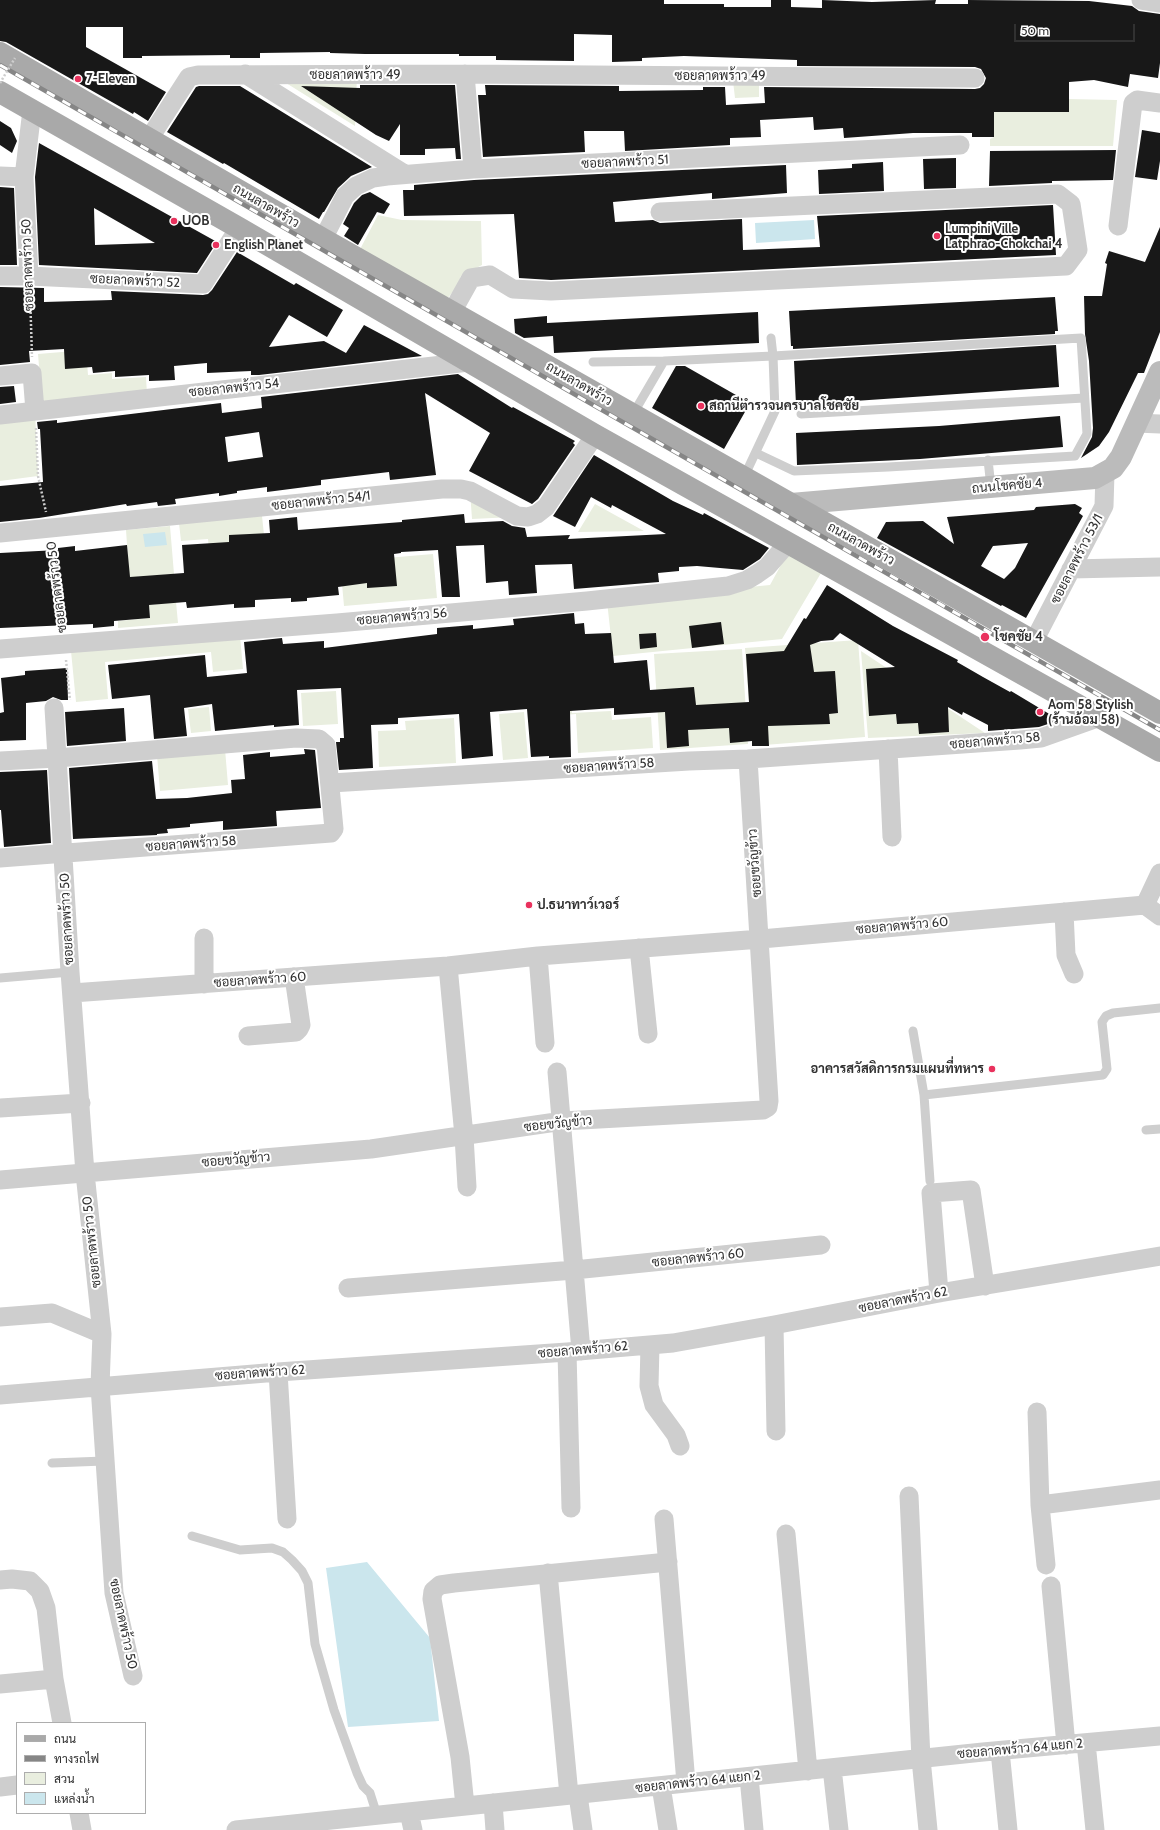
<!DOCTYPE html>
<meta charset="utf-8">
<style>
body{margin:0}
#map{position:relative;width:1160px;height:1830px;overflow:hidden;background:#fff;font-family:Cabin,Sarabun,sans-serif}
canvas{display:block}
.legend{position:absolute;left:16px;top:1722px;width:130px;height:92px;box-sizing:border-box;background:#fff;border:1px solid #adadad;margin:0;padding:5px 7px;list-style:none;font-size:12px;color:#313131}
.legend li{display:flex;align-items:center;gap:8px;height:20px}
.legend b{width:20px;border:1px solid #adadad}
.scale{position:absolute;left:1014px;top:24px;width:121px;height:18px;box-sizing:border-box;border:2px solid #313131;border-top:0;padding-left:5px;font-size:12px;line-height:14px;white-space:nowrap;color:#313131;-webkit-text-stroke:3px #fff;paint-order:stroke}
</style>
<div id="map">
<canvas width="1160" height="1830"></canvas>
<ul class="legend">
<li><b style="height:5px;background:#a9a9a9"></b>ถนน</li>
<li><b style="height:5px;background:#868686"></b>ทางรถไฟ</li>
<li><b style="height:11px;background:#e9eedf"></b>สวน</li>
<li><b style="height:11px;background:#cbe6ed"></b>แหล่งน้ำ</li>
</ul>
<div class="scale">50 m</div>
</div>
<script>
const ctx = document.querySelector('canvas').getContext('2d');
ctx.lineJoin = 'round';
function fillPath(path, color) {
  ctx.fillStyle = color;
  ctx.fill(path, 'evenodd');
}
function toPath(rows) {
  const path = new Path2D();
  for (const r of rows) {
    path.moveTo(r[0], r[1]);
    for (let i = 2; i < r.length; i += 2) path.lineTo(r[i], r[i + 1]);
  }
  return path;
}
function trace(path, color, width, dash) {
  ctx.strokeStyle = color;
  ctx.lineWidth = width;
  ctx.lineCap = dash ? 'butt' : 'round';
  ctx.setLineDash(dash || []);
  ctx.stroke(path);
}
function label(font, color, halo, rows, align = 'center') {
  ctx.font = font + ' Cabin,Sarabun,sans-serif';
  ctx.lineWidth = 4;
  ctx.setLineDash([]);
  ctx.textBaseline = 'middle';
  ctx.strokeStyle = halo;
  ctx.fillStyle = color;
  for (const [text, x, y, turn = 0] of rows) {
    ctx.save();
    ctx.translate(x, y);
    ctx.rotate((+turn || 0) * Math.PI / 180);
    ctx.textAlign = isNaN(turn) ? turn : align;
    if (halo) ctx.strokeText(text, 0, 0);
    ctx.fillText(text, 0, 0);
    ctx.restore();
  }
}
const green = toPath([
 [357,77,355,126,278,78],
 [733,81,759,81,759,97,735,98],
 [1069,99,1117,100,1113,146,990,146,990,139,994,137,994,112,1068,112],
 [378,215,402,220,481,221,482,265,461,276,456,288,442,305,357,255],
 [86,350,88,375,112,373,112,379,146,377,147,394,42,403,38,354],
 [35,411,38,476,0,481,0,415],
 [470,491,513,517,472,519],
 [595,504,644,531,578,532],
 [262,516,267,563,209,549,208,539,181,541,179,523],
 [170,526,174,574,112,579,129,573,126,530],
 [433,554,437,598,344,606,340,562],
 [787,554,821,573,782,639,613,656,607,601,770,585],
 [176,602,178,623,118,628,118,621,150,618,149,605],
 [240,636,243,669,213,672,211,652,105,662,108,699,76,702,71,651],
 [858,640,865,737,752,746,745,648],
 [742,649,748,744,660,750,654,654],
 [861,651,985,733,868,738],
 [336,691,338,724,303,726,301,693],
 [571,703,572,713,611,711,612,720,651,717,653,748,578,753,576,714,549,716],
 [209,707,211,731,191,733,188,709],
 [524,712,528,758,503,760,499,714],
 [454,718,456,763,379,767,378,731,406,730,405,721],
 [225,749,228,785,160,791,157,755]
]);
const water = toPath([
 [814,220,815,239,756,243,755,223],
 [165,532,167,545,145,547,143,534],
 [367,1562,430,1638,439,1721,348,1727,326,1568]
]);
const building = toPath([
 [0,0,664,0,664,4,724,4,724,7,771,7,771,0,791,0,791,7,822,8,822,0,872,2,936,0,935,4,968,4,968,0,1089,1,1132,6,1139,11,1160,14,1160,63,1158,78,1130,74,1128,87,1094,80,1069,82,1069,112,994,112,994,137,972,137,972,133,913,133,844,138,843,128,814,130,813,117,760,120,761,137,730,138,730,145,625,151,624,131,584,131,585,152,483,157,478,95,486,95,485,85,619,86,619,91,703,90,703,87,725,87,726,105,765,103,764,87,975,89,980,88,984,84,986,78,981,69,975,67,797,66,797,60,684,56,642,58,642,61,612,62,612,35,574,34,574,61,496,60,496,56,459,56,459,54,365,54,330,53,330,52,260,53,260,58,230,58,230,55,142,56,142,58,123,58,123,27,86,27,86,47,166,92,148,121,134,112,133,114,6,42,0,41],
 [360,85,455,85,461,159,456,159,455,148,425,149,425,155,400,155,400,124,389,141,376,135,301,86,360,88],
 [199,86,240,86,372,167,351,176,338,188,324,212,323,212,319,219,224,163,223,164,167,132,196,87],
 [0,121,11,128,17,141,12,153,0,145],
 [1142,130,1160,133,1160,161,1157,180,1135,177],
 [39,143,217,242,197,273,39,265,35,177],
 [94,208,155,243,95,245],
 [1116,150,1113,180,1052,181,1052,183,989,186,990,151],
 [956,158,956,188,924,189,923,159],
 [883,162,884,191,819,194,818,170,852,168,852,164],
 [786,165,787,193,712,199,712,193,613,202,615,222,653,220,660,223,742,219,743,250,820,247,817,216,1053,205,1056,255,551,280,519,278,514,214,404,216,403,190,414,190,414,185,474,180],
 [0,187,14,188,17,265,0,265],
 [370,192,390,204,384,214,377,212,358,245,344,236,349,228,343,224,354,203,362,195],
 [1160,227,1160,332,1144,373,1138,373,1109,432,1099,446,1081,458,1092,437,1093,428,1089,361,1085,334,1084,296,1102,296,1107,264,1105,263,1109,251,1145,262],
 [237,252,294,285,296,283,343,310,327,337,289,315,269,347,324,341,346,353,364,325,422,356,259,375,251,375,251,371,207,373,207,363,174,366,175,380,149,381,149,375,115,377,115,371,93,373,92,367,65,369,64,349,29,351,30,362,0,365,0,287,44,288,44,302,112,300,111,291,203,295,208,294,212,290],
 [1055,297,1058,331,1055,331,1055,334,793,349,793,346,791,346,789,311],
 [758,312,759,343,554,353,553,336,524,338,515,333,514,319,547,316,547,323],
 [1056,345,1059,387,796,405,794,361],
 [676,366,685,366,750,403,724,449,652,408],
 [458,374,512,408,513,407,575,441,573,443,575,445,538,499,532,504,469,471,490,433,425,393,436,475,390,480,389,472,321,480,321,485,267,492,267,487,237,491,237,493,219,496,219,493,175,499,176,504,158,506,157,502,127,506,126,504,39,518,0,522,0,486,43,482,40,429,38,429,37,422,57,420,57,423,221,403,222,413,262,408,261,397],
 [259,432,263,457,228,462,225,437],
 [14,386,16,402,0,404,0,387],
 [1060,416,1063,447,920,459,797,465,796,433,939,426],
 [594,455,673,501,703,515,704,513,769,548,760,559,743,570,697,566,679,567,679,571,658,573,659,582,574,589,572,564,535,565,537,593,509,595,508,581,486,583,484,545,456,546,460,597,442,597,438,550,401,552,401,553,394,554,397,586,367,588,367,583,338,587,339,595,307,598,307,601,291,602,291,598,255,600,255,607,234,608,234,604,187,608,186,602,149,605,150,618,114,621,114,626,93,628,93,624,0,628,0,553,58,550,58,548,75,546,75,551,127,545,130,577,184,573,182,545,229,542,229,535,270,533,269,520,297,517,298,530,402,522,402,520,464,514,465,523,503,521,512,526,525,528,527,537,570,535,568,539,666,534,612,505,611,508,591,497,575,527,553,516],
 [1075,504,1082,508,1079,513,1083,516,1026,618,1002,605,1001,606,877,538,886,522,923,521,954,544,947,517,1034,510,1036,507],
 [1028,543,1015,568,1004,579,981,566,993,546],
 [827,585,893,626,958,660,957,662,983,677,1010,692,1011,691,1056,718,1054,722,1039,727,988,731,988,725,963,712,962,715,948,707,949,732,919,734,918,723,897,724,896,714,869,716,866,669,895,667,840,633,833,640,821,641,810,645,814,672,835,671,838,713,829,714,830,724,768,726,769,746,752,746,752,741,730,743,729,728,688,730,689,746,667,748,665,712,614,715,614,708,570,711,571,757,549,758,549,756,531,757,527,709,490,712,493,756,462,759,459,714,398,718,398,724,371,725,373,768,339,770,336,742,340,742,340,738,344,738,341,688,297,690,299,725,274,727,274,725,215,731,212,704,184,708,187,736,154,739,150,695,112,699,108,665,205,655,207,677,247,673,244,642,282,638,283,644,324,641,324,648,437,634,437,628,473,625,473,629,514,625,513,619,574,613,575,624,584,623,585,634,611,633,614,663,647,660,650,690,694,687,696,705,749,702,746,654,784,651,804,618,806,619],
 [721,622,724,644,692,648,689,626],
 [656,633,657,647,640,649,639,634],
 [67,668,68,700,61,700,53,697,46,701,26,703,26,740,0,741,0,713,4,712,1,678,25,675,25,671],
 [124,708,126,741,67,746,65,712],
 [304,749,315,750,321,808,276,811,277,826,223,830,223,821,190,824,190,827,167,829,168,833,157,834,157,835,73,839,69,768,152,761,156,799,187,798,232,793,231,780,245,779,243,755,270,752,270,757,305,754],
 [47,770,51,843,4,847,1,810,0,810,0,772]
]);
const path = toPath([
 [30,292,32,357],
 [36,428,38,476,46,512],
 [52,545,62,627],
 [66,660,70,700]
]);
const lane = toPath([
 [593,362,664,361],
 [633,414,664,361,773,356,775,411,744,477],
 [801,414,1084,398],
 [756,453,794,471,888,467,1075,456,1087,434,1081,338,773,356,771,338],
 [988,460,991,487],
 [0,978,70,972],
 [913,1031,924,1095,930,1181],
 [924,1095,1103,1075,1107,1069,1102,1022,1106,1016,1113,1013,1160,1008],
 [1146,1130,1160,1129],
 [52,1463,104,1461],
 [192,1536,240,1550,272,1548,283,1552,292,1560,302,1571,308,1583,315,1644,334,1710,357,1773,363,1786,370,1793,377,1815]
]);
const street = toPath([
 [1141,0,1160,3],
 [245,74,403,173],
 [465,74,473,169],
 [149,139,189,77,198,75,465,74,975,78],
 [0,176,24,177],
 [1118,226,1133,103,1137,100,1160,103],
 [323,239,345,196,356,186,373,178,387,176,473,169,960,145],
 [0,276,29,276,203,284,239,228],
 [29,276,24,177,32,110],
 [452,312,471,278,490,275,513,289,551,291,1066,266,1078,250,1071,204,1058,194,660,212],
 [0,376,32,373,35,411],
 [0,415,469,362],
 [1136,423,1160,424],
 [0,533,442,489,461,489,470,491,517,516,528,517,537,514,546,507,595,435],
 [1071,569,1160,567],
 [1034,641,1104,506,1105,473],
 [0,649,337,623,587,601,728,586,747,580,757,574,767,567,788,543],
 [54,708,70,972,85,1173,102,1334,100,1386,114,1593,133,1676],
 [888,749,892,837],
 [0,761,57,758,296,738,319,739,326,745,334,829,331,833,0,858],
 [331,783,689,761,748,759,1020,740,1041,738,1100,717],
 [1145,905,1160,873],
 [1064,912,1066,955,1074,974],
 [204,938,204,984],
 [639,948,648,1034],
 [538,956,545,1043],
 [448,966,464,1136,467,1187],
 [72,993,448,966,538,956,761,939,1145,905,1160,916],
 [248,1036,296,1032,299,1029,301,1025,294,977],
 [557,1072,581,1351],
 [0,1108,81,1103],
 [0,1180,371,1149,563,1121,763,1110,768,1107,769,1101,748,759],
 [348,1288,574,1270,821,1245],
 [939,1293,931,1193,971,1190,985,1286],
 [0,1317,52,1313,102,1334],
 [774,1325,776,1431],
 [650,1345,649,1386,654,1405,676,1435,680,1446],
 [567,1352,571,1508],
 [278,1372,287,1519],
 [0,1395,278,1372,567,1352,673,1343,774,1325,939,1293,1160,1256],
 [1037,1412,1040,1505,1046,1565],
 [909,1496,921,1759,928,1830],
 [1040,1505,1160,1490],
 [664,1519,686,1783],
 [786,1534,808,1771],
 [548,1573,569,1795],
 [0,1580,12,1579,30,1581,40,1591,46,1608,54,1679,62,1723],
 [1051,1586,1066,1745],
 [0,1684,54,1679],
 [1086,1743,1095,1830],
 [1000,1751,1008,1830],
 [832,1768,839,1830],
 [749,1777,754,1830],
 [661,1786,668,1830],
 [0,1787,17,1785],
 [578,1795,583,1830],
 [493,1803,495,1830],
 [465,1806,460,1757,432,1599,433,1591,440,1585,454,1583,668,1562],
 [409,1812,413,1830],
 [79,1813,82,1830],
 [236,1830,983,1752,1160,1736]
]);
const secondary = toPath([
 [791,504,1095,478,1113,468,1121,457,1160,372]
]);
const primary = toPath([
 [0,53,323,239,1160,713],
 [0,92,239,228,595,435,1160,751]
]);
const rail = toPath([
 [0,65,1160,730]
]);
const pathBridge = toPath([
 [0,83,15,58]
]);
const markers = [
 [78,79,4,"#e9315d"],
 [174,221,4,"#e9315d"],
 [937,236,4,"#e9315d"],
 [216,245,4,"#e9315d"],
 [701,406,4,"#e9315d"],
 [985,637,5,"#e9315d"],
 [1040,712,4,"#e9315d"],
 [529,905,4,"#e9315d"],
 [992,1069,4,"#e9315d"]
];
const streetNames = [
 ["ซอยลาดพร้าว 49",355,75],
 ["ซอยลาดพร้าว 49",720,76],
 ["ซอยลาดพร้าว 51",625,162,-3],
 ["ถนนลาดพร้าว",266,206,30],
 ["ซอยลาดพร้าว 50",28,265,-92],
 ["ซอยลาดพร้าว 52",135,281,3],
 ["ถนนลาดพร้าว",579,384,30],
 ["ซอยลาดพร้าว 54",234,388,-6],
 ["ถนนโชคชัย 4",1007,486,-5],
 ["ซอยลาดพร้าว 54/1",321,501,-6],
 ["ถนนลาดพร้าว",861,544,29],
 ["ซอยลาดพร้าว 53/1",1077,559,-63],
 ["ซอยลาดพร้าว 50",57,587,-97],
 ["ซอยลาดพร้าว 56",402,617,-5],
 ["ซอยลาดพร้าว 58",995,741,-5],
 ["ซอยลาดพร้าว 58",609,766,-4],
 ["ซอยลาดพร้าว 58",191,844,-4],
 ["ซอยขวัญข้าว",755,863,-94],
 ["ซอยลาดพร้าว 50",67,919,-93],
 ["ซอยลาดพร้าว 60",902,926,-5],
 ["ซอยลาดพร้าว 60",260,980,-4],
 ["ซอยขวัญข้าว",558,1124,-6],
 ["ซอยขวัญข้าว",236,1160,-5],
 ["ซอยลาดพร้าว 50",92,1242,-96],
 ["ซอยลาดพร้าว 60",698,1258,-6],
 ["ซอยลาดพร้าว 62",903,1300,-11],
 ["ซอยลาดพร้าว 62",583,1350,-5],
 ["ซอยลาดพร้าว 62",260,1373,-4],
 ["ซอยลาดพร้าว 50",123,1624,78],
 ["ซอยลาดพร้าว 64 แยก 2",1020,1749,-5],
 ["ซอยลาดพร้าว 64 แยก 2",698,1782,-6]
];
const poiNames = [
 ["7-Eleven",86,79],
 ["UOB",182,221],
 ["Lumpini Ville",945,229],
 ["Latphrao-Chokchai 4",945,244],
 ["English Planet",224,245],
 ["สถานีตำรวจนครบาลโชคชัย",709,406],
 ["โชคชัย 4",994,637],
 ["Aom 58 Stylish",1048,705],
 ["(ร้านอ้อม 58)",1048,720],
 ["ป.ธนาทาว์เวอร์",537,905],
 ["อาคารสวัสดิการกรมแผนที่ทหาร",984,1069,"right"]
];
fillPath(green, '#e9eedf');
fillPath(water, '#cbe6ed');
fillPath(building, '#181818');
trace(path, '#cecece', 2.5, [2, 2]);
trace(lane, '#cecece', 9);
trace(street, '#cecece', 19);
trace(secondary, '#bbb', 22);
trace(primary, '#a9a9a9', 22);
trace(rail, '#868686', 4.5);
trace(rail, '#fff', 3, [9]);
trace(pathBridge, '#cecece', 2.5, [2, 2]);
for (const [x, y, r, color] of markers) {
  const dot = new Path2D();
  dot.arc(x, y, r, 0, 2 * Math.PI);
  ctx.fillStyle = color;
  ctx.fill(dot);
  trace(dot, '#fff', 1.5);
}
label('13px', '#313131', '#fff', streetNames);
label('bold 13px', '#313131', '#fff', poiNames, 'left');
</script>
